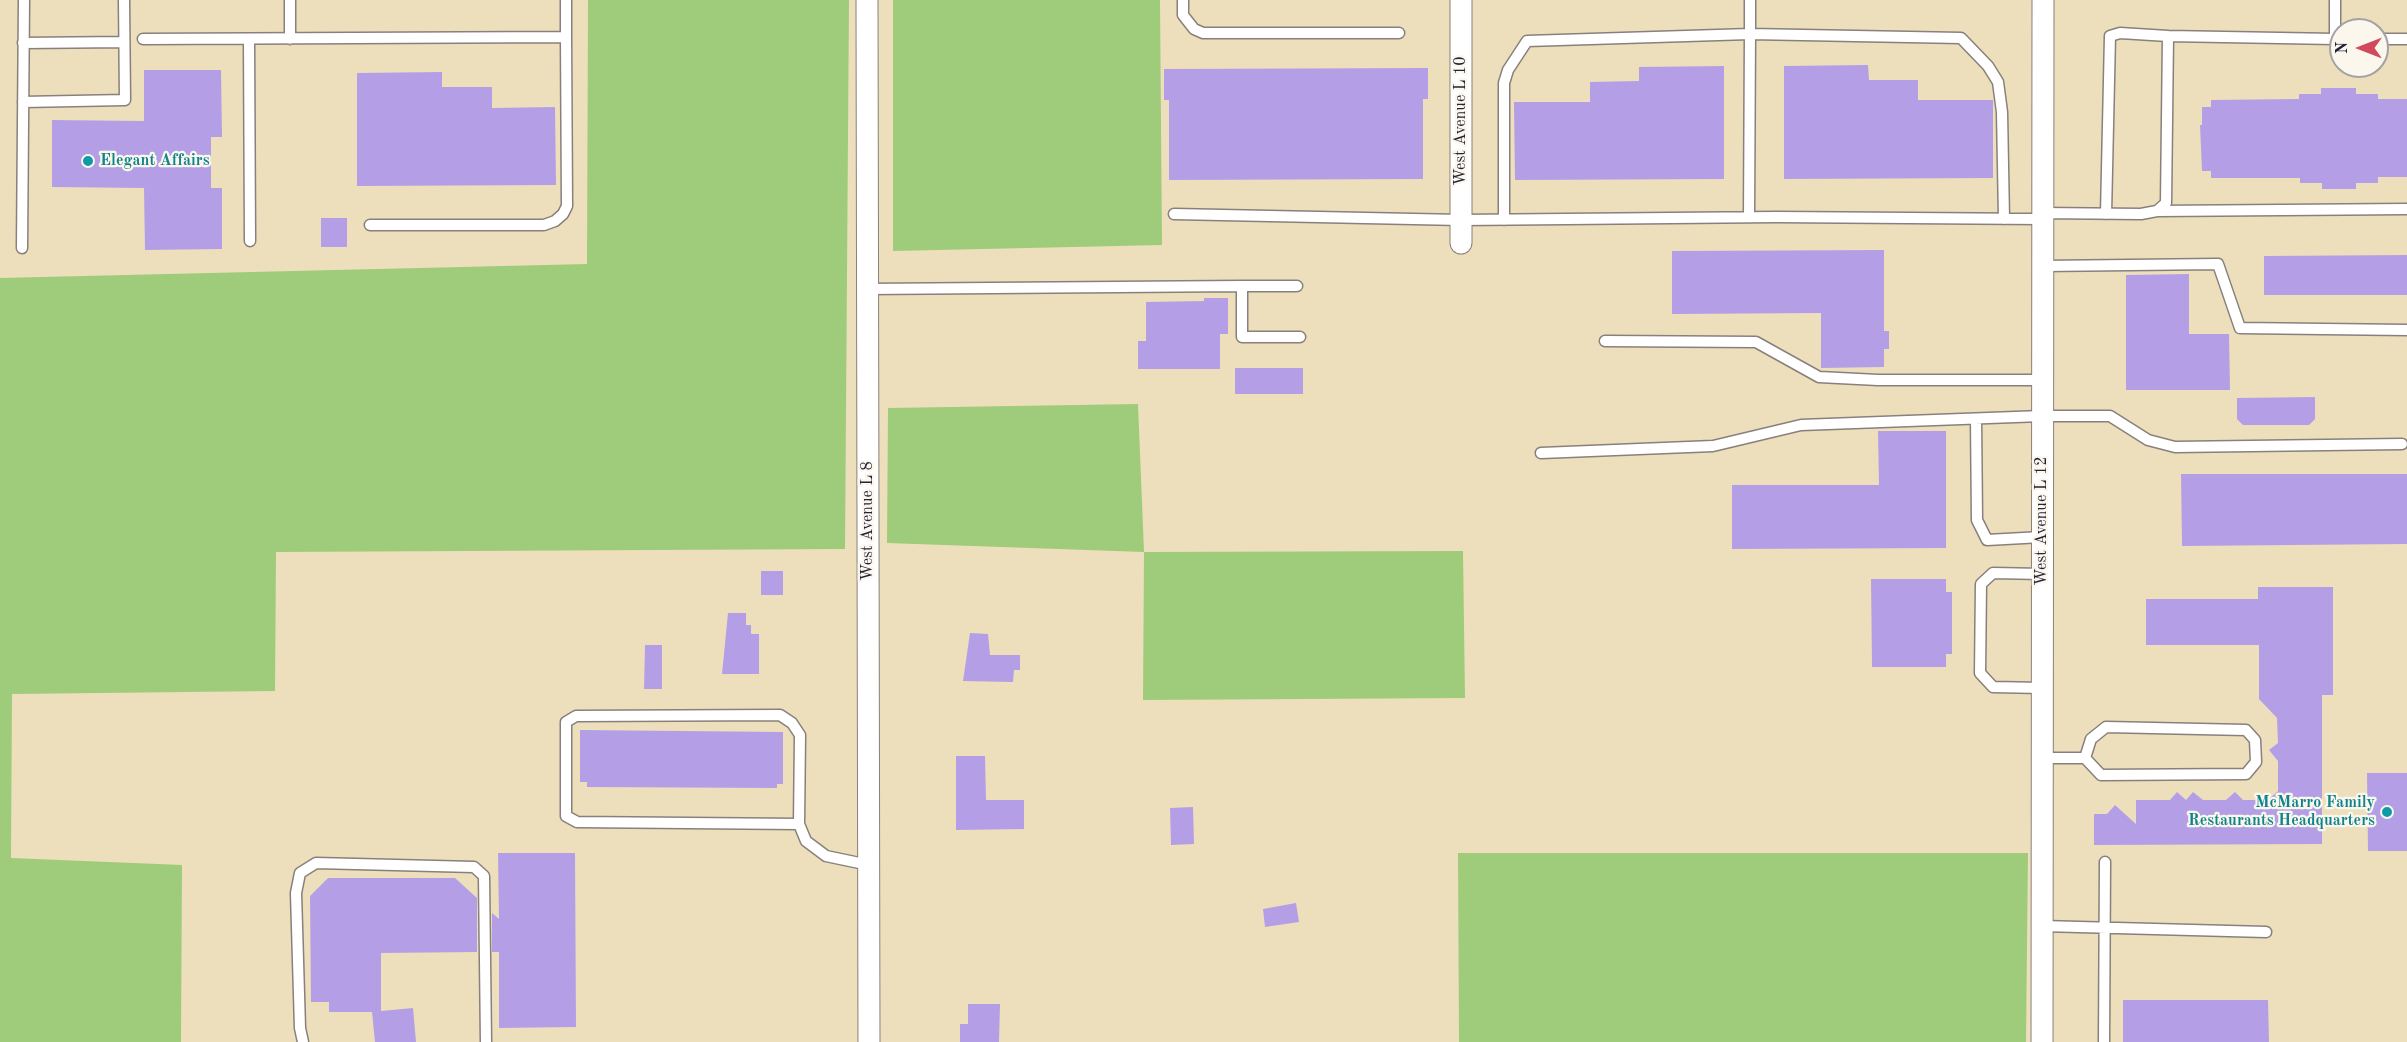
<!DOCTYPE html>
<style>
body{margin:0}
#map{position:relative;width:2407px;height:1042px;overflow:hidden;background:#eddfbc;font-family:"Old Standard TT",serif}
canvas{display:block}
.north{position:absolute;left:2329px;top:18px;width:60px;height:60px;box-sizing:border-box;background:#fbf7ec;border:2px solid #a4a2a5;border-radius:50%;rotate:270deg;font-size:16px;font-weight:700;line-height:24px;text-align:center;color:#22223b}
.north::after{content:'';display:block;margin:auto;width:21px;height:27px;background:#d1495b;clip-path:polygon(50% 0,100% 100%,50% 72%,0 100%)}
</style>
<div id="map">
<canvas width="2407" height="1042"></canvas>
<div class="north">N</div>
</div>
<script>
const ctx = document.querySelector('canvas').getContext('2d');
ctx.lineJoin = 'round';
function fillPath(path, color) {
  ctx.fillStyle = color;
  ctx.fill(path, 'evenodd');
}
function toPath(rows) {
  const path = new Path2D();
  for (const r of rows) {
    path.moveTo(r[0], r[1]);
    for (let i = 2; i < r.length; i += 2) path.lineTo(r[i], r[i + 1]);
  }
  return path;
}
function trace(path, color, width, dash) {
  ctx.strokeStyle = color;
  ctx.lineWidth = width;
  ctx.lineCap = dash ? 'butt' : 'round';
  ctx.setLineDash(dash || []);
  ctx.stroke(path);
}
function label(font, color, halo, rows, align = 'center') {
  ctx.font = font + ' "Old Standard TT",serif';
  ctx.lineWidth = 4.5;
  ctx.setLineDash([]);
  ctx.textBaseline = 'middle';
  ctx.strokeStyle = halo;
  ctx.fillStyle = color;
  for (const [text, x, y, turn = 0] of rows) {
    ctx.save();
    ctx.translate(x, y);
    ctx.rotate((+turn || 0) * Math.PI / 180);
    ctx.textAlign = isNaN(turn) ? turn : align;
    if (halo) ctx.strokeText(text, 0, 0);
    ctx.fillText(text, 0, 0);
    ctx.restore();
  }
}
const green = toPath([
 [588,0,849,0,845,549,276,552,275,691,12,694,11,858,182,865,181,1042,0,1042,0,278,587,264],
 [893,0,1160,0,1162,245,893,251],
 [1138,404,1144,552,1463,551,1465,698,1143,700,1144,552,887,543,888,408],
 [1458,853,2028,853,2026,1042,1459,1042]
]);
const building = toPath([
 [1868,65,1869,80,1918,80,1918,100,1993,100,1993,178,1784,179,1784,66],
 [1724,66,1724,179,1515,180,1514,102,1590,102,1590,82,1639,81,1639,67],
 [1428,68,1428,99,1423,99,1423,179,1169,180,1169,100,1164,100,1164,69],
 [144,70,221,70,222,137,211,137,211,188,222,188,222,249,145,250,144,188,52,187,52,120,144,121],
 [442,72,442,87,492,87,492,108,555,107,556,185,357,186,357,73],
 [2321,88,2356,88,2356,94,2378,94,2378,99,2407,99,2407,177,2378,177,2378,183,2356,183,2356,189,2322,189,2322,183,2300,183,2300,178,2211,178,2211,171,2202,171,2200,125,2202,125,2202,107,2211,107,2211,100,2299,99,2299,94,2321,94],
 [321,218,347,218,347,247,321,247],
 [1884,250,1884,331,1889,331,1889,349,1884,349,1884,367,1821,368,1821,313,1672,314,1672,251],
 [2407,255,2407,295,2264,295,2264,256],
 [2189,274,2189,334,2229,334,2230,390,2126,390,2126,275],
 [1204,298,1228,298,1228,334,1220,334,1220,369,1138,369,1138,341,1146,341,1146,302,1204,301],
 [1235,368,1303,368,1303,394,1235,394],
 [2315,397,2315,419,2309,425,2243,425,2237,419,2237,398],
 [1878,431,1946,431,1946,548,1732,549,1732,485,1879,485],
 [2181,474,2407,474,2407,544,2182,546],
 [761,571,783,571,783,595,761,595],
 [1871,579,1946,579,1946,592,1952,592,1952,654,1946,654,1946,667,1872,667],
 [2258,587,2333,587,2333,695,2322,695,2322,844,2094,845,2094,814,2107,814,2115,805,2136,824,2136,800,2170,800,2177,792,2186,800,2193,792,2203,800,2226,800,2235,792,2243,800,2268,800,2278,791,2278,761,2269,750,2278,743,2277,718,2259,699,2259,645,2146,645,2146,599,2258,599],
 [728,613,746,613,746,625,751,625,751,634,759,634,759,674,722,674],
 [970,633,988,634,990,655,1020,655,1020,670,1014,670,1013,682,963,681],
 [645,645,662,645,662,689,644,689],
 [580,730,783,732,783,784,777,784,777,788,587,787,587,782,580,782],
 [956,756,985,756,986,800,1024,800,1024,829,956,830],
 [2367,773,2407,773,2407,851,2368,851],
 [1193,807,1194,844,1171,845,1170,808],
 [498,853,575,853,576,1027,499,1028,499,952,492,952,492,913,499,919],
 [328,878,455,878,477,898,477,952,381,953,381,1011,413,1008,416,1042,375,1042,372,1012,329,1012,329,1002,311,1002,310,896],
 [1296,903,1299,922,1265,927,1263,909],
 [2123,1000,2268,1000,2269,1042,2123,1042],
 [968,1004,1000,1004,999,1042,960,1042,960,1024,968,1024]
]);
const lane = toPath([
 [1183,0,1183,15,1194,29,1203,33,1399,33],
 [143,39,566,37,566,0],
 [249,39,250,241],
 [290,39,290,0],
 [2377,39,2407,39],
 [23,43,124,42],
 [23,102,125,100,124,0],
 [2157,211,2407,209],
 [2042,213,2141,214,2157,211,2166,203,2168,36,2335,39,2335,0],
 [1174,214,1461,220,1776,217,2042,219],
 [2106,214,2110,36,2120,33,2168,36],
 [1749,217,1750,34,1961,38,1988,66,1998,82,2002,112,2004,219],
 [1504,220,1504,83,1508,70,1527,41,1750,34,1750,0],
 [370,225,544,225,555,221,563,214,567,206,566,37],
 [22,248,24,0],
 [2042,266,2218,264,2240,328,2407,330],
 [1242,286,1297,286],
 [867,289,1242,286,1242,337,1300,337],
 [1605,341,1756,342,1819,377,1878,380,2042,380],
 [1976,419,1977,520,1987,540,2042,537],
 [1541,453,1713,446,1801,425,2042,416,2110,416,2148,440,2175,447,2402,444],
 [2042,574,1993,573,1981,584,1980,673,1993,687,2042,688],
 [2042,758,2085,758,2101,775,2246,774,2256,762,2255,740,2246,730,2106,727,2091,739,2085,758],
 [799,824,800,735,792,723,780,715,576,716,566,722,566,816,577,822,799,824,806,841,826,856,869,865],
 [2042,926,2266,932],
 [303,1042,300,1028,296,893,300,873,316,863,474,867,484,876,486,1042],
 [2104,1042,2105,862]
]);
const street = toPath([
 [867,0,869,1042],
 [1461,243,1461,0],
 [2042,1042,2043,0]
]);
const markers = [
 [88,161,6,"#0f9aa8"],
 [2387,812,6,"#0f9aa8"]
];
const streetNames = [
 ["West Avenue L 10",1461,121,-90],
 ["West Avenue L 8",868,521,-90],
 ["West Avenue L 12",2042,521,-90]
];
const cultureNames = [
 ["Elegant Affairs",100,161],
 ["McMarro Family",2375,803,"right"],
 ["Restaurants Headquarters",2375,821,"right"]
];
fillPath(green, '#9fcc7a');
fillPath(building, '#b49fe6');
trace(lane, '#88807c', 13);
trace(street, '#88807c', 23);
trace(lane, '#fff', 10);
trace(street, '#fff', 21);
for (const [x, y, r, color] of markers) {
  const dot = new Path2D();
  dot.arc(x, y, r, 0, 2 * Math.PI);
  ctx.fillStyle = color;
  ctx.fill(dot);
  trace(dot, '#fbf7ec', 2);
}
label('16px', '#22223b', '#fbf7ec', streetNames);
label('bold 16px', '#0d838f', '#fbf7ec', cultureNames, 'left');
</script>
